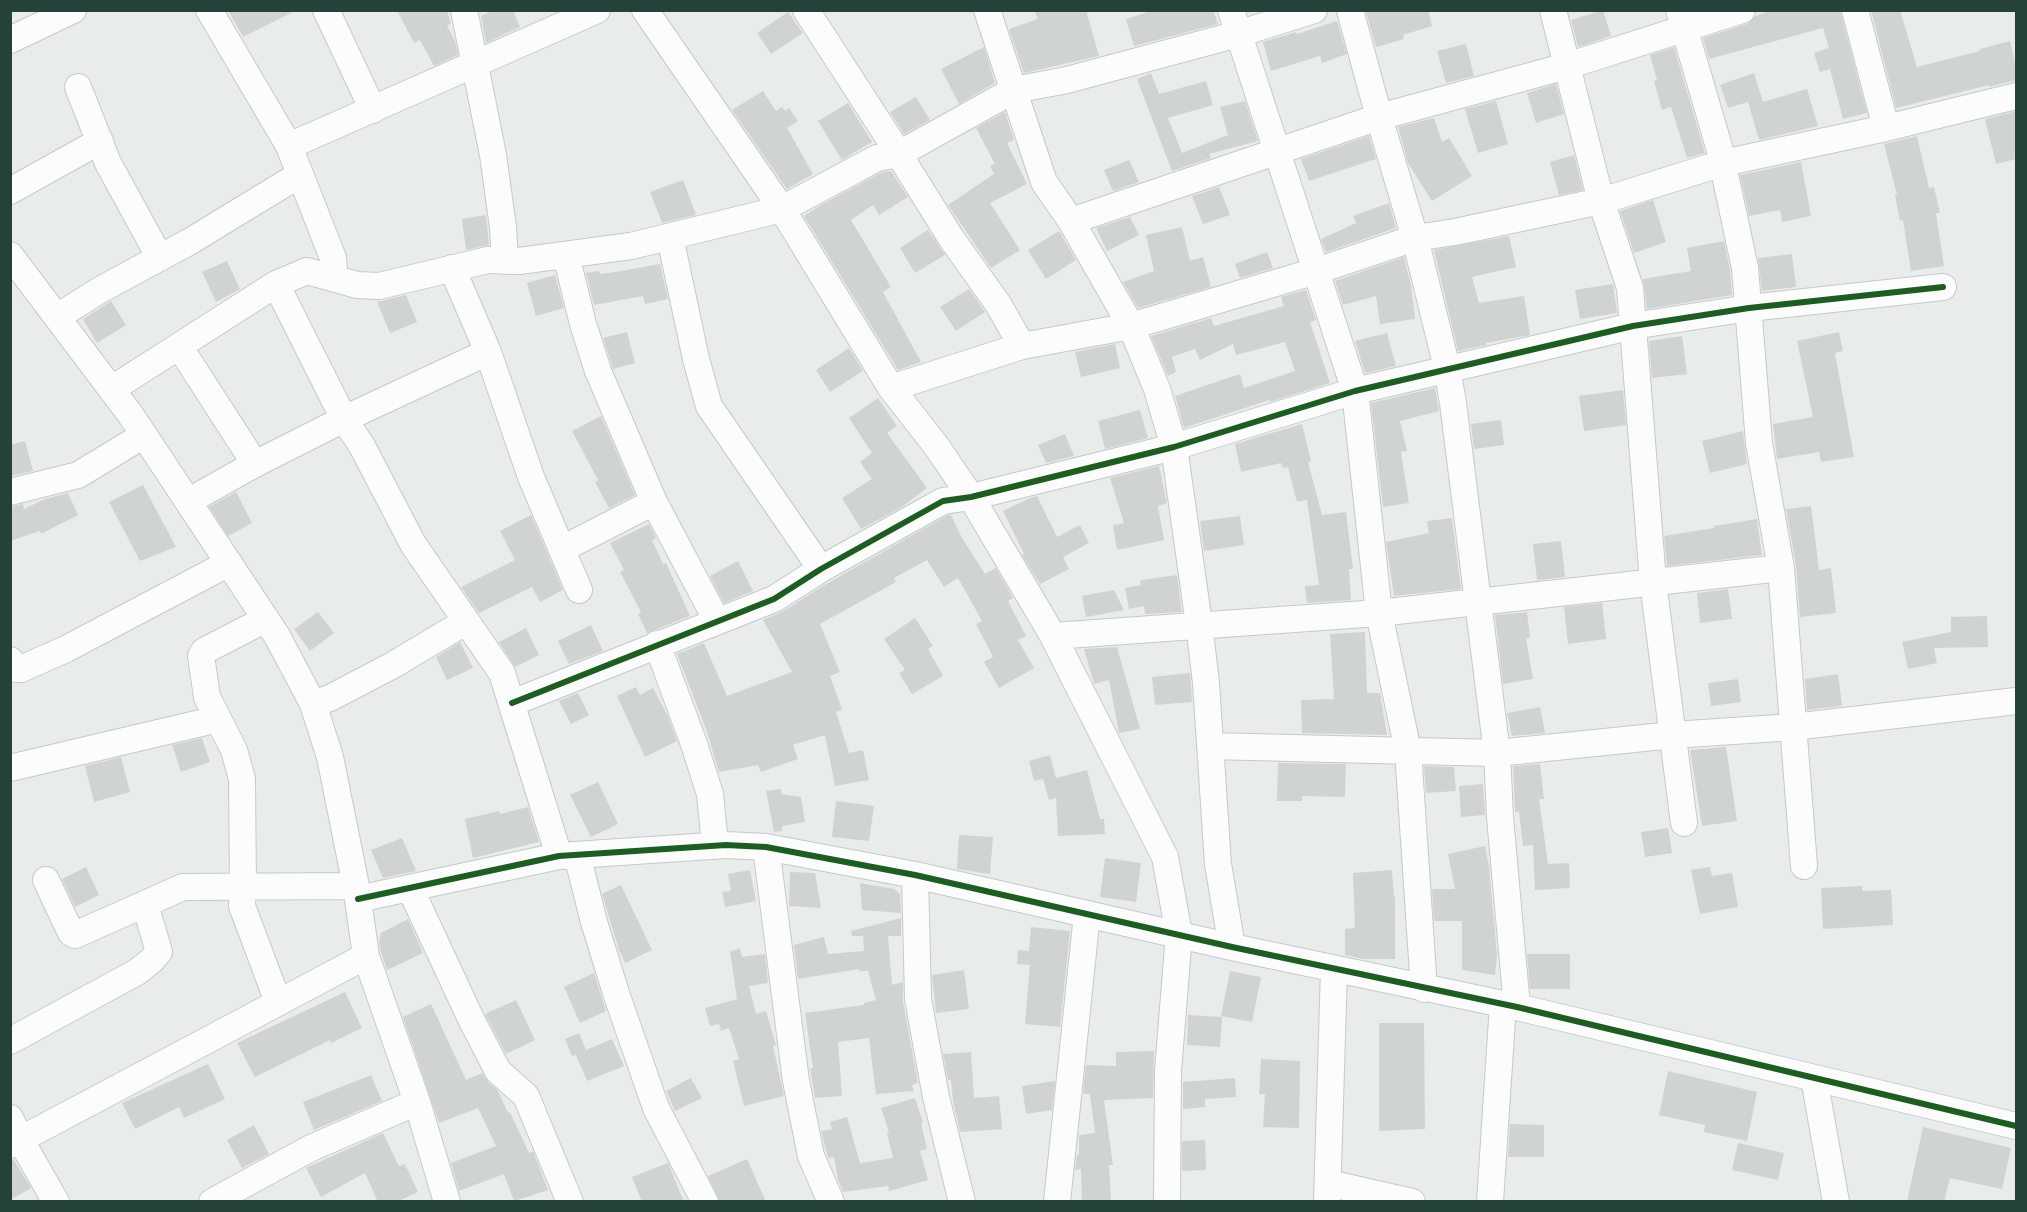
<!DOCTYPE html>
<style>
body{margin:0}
#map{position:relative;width:2027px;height:1212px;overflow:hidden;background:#e8edeb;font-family:"Work Sans",sans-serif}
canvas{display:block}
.frame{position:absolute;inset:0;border:12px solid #24423a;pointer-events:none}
</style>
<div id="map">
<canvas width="2027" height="1212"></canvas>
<div class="frame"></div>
</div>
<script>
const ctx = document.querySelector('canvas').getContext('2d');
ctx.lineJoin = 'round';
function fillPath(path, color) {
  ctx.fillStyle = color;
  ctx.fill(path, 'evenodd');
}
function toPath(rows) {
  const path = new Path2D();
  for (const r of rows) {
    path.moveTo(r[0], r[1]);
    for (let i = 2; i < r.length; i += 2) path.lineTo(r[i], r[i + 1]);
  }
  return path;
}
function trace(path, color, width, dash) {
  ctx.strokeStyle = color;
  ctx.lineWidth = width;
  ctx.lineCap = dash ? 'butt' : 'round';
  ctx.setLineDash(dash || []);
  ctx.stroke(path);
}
const building = toPath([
 [228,10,297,10,243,37],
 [397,10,447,10,451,23,447,26,455,41,458,55,434,66,420,40,414,43],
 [494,10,513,10,520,27,486,43,481,16],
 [1034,10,1086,10,1099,56,1024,73,1009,29,1038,19],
 [1154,10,1213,10,1218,24,1134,46,1126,19],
 [1372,10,1428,10,1432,26,1403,35,1404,39,1376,47,1366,12],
 [1603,10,1611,36,1578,47,1571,20],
 [1773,10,1840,10,1867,113,1843,119,1830,69,1820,72,1814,53,1829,48,1823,28,1709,59,1703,38,1747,24,1755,16],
 [1871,10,1900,10,1917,67,1980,51,1980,49,2010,41,2016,67,2016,80,1989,87,1989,85,1896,108],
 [788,12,803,33,771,54,757,33],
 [1337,21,1347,54,1322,63,1320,56,1271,71,1263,42,1296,32,1297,34],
 [1466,44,1474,76,1446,83,1437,51],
 [984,47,995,83,959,104,941,69],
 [1674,47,1705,153,1687,158,1671,107,1662,110,1654,81,1657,80,1650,55],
 [1151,73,1159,94,1206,81,1213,105,1168,118,1182,153,1228,135,1220,107,1245,101,1258,141,1209,154,1211,158,1172,171,1137,79],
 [1754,73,1763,102,1807,89,1818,126,1759,140,1748,102,1728,108,1720,85],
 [1556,84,1564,114,1536,123,1527,93],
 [763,91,776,111,782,107,785,111,789,108,798,121,787,128,813,174,787,189,732,110],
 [916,97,930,120,904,134,890,112],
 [1496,101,1508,144,1478,153,1465,109],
 [848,103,872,142,842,160,818,121],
 [2016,111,2016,159,1996,164,1985,119],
 [1005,112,1014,140,1007,143,1027,184,990,203,1020,250,991,268,948,205,994,174,990,166,995,164,976,128],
 [1434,118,1442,142,1449,138,1472,176,1432,201,1408,163,1398,127],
 [1369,136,1376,159,1309,181,1301,159],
 [1917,136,1929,188,1934,187,1940,213,1936,213,1944,266,1911,271,1903,220,1900,221,1895,195,1897,195,1884,144],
 [1574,155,1583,190,1559,195,1550,162],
 [1129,160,1139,182,1113,191,1104,170],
 [1801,162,1811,216,1782,222,1780,210,1749,216,1740,175],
 [891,171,908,197,879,215,873,205,851,220,891,287,883,292,921,362,898,370,804,216,821,205,882,172],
 [683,180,696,215,662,223,650,192],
 [1219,187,1230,215,1203,224,1192,196],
 [1653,200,1666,242,1634,253,1620,211],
 [1389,203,1396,228,1326,252,1321,239,1356,223,1353,216],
 [486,215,489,245,466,250,462,219],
 [1130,217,1139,235,1107,251,1096,228],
 [1182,227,1190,261,1203,257,1211,287,1138,308,1123,282,1154,271,1146,235],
 [928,230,945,255,915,273,900,248],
 [1059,231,1076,260,1046,279,1028,250],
 [1509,236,1516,267,1472,277,1479,303,1524,296,1530,335,1486,343,1486,345,1458,351,1434,250],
 [1724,241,1730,270,1732,295,1647,309,1643,279,1691,271,1687,248],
 [1267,252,1273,268,1240,278,1235,264],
 [1792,254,1796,287,1762,291,1758,258],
 [1404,257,1411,285,1415,319,1380,324,1376,296,1343,305,1335,281],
 [227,261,240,289,216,302,202,272],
 [660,264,668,299,645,304,643,296,594,305,586,273,598,271,601,274,621,271],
 [555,275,564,308,536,316,527,283],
 [1613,284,1617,313,1580,319,1575,290],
 [969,289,985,312,956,331,940,307],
 [1306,290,1316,320,1310,322,1330,383,1270,402,1269,400,1184,428,1175,396,1240,374,1244,388,1295,371,1285,342,1236,355,1233,344,1200,360,1195,349,1172,357,1176,372,1168,376,1151,336,1211,318,1214,326,1284,306,1281,297],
 [406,295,417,322,390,333,377,302],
 [111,301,126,325,97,343,83,319],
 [627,332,635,363,613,369,603,338],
 [1839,332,1843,351,1835,353,1854,457,1821,462,1819,452,1777,459,1773,424,1813,417,1797,341],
 [1387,333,1396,366,1365,373,1355,341],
 [1682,336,1687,374,1652,378,1649,341],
 [1115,344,1120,368,1081,377,1075,352],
 [849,348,863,371,830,392,816,370],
 [1435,388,1439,411,1400,421,1407,451,1401,452,1409,503,1383,507,1371,403],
 [1623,390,1626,425,1584,431,1579,396],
 [878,398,897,426,887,433,927,488,902,507,861,529,842,498,872,479,860,462,872,453,849,418],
 [1140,410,1148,438,1105,449,1098,421],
 [601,416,635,495,609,508,595,482,598,480,572,431],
 [1501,420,1504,445,1474,449,1471,424],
 [1302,424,1311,461,1308,462,1322,515,1346,512,1353,569,1349,569,1351,600,1307,603,1305,586,1319,585,1307,500,1297,502,1288,467,1283,468,1281,463,1241,472,1235,444],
 [1743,431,1747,464,1710,473,1702,441],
 [1065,434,1074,456,1046,463,1038,445],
 [25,441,33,471,10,476,10,445],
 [1159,466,1167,503,1158,506,1164,540,1117,550,1113,525,1124,523,1110,478],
 [143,485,176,547,140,561,109,502],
 [236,492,252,523,228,536,209,507],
 [68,493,78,515,41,534,40,531,10,541,10,507,23,504,24,509,45,499],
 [1037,496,1057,537,1080,525,1089,543,1063,557,1069,569,1040,584,1022,555,1024,554,1003,511,1028,499],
 [1811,506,1819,570,1831,568,1836,613,1800,617,1796,566,1786,509],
 [531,515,563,590,540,602,532,587,479,613,461,587,515,560,500,531],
 [948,515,951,515,962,538,985,574,996,568,1013,598,1008,601,1026,636,1018,640,1034,668,999,688,984,662,993,657,976,624,982,621,958,578,944,587,927,560,894,578,896,582,820,624,840,672,830,676,842,710,836,712,849,753,863,750,869,780,835,786,825,735,793,745,798,759,761,772,758,765,719,772,706,729,677,654,704,643,727,696,792,672,763,620,782,612,821,587],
 [1240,516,1244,545,1204,551,1200,521],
 [1452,518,1461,589,1394,596,1386,542,1429,533,1427,521],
 [1757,519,1762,555,1667,566,1664,536,1714,528,1714,526],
 [649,524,656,538,652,540,663,564,666,563,690,616,647,633,638,614,641,612,620,572,624,570,610,543],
 [1561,541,1565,577,1537,580,1533,544],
 [738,561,753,591,724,603,710,576],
 [1177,575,1182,612,1145,614,1144,606,1129,609,1125,588,1141,585,1140,580],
 [1728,589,1732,619,1700,623,1697,593],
 [1114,590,1124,610,1086,617,1082,596],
 [1602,603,1606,639,1568,644,1564,607],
 [318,612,334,633,310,651,294,629],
 [1527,612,1530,638,1526,639,1533,679,1503,684,1495,615],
 [1987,616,1988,647,1934,648,1937,663,1908,669,1902,642,1951,632,1951,617],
 [915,618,933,646,928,649,943,676,912,694,899,673,905,670,884,639],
 [591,625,603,651,569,664,558,641],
 [526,628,539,655,515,667,499,642],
 [1365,632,1367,693,1380,693,1387,735,1302,733,1301,700,1334,699,1330,634],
 [460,642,473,668,447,680,436,657],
 [1117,647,1140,729,1119,733,1109,680,1094,684,1084,649],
 [1190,673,1192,702,1155,705,1152,677],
 [1838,674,1842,706,1807,710,1805,679],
 [1738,679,1741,702,1711,706,1708,683],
 [636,687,640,695,653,688,668,716,677,741,645,757,617,696],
 [578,693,589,715,571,724,559,701],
 [1540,707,1545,733,1512,736,1507,713],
 [202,738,210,762,181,772,172,745],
 [1726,747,1737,821,1702,826,1690,750],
 [1050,755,1056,778,1087,770,1100,819,1104,819,1105,834,1058,836,1056,798,1049,800,1043,779,1034,781,1029,761],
 [121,757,130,792,94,802,85,766],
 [1278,763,1346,764,1345,797,1302,796,1302,801,1277,801],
 [1540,764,1544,799,1539,799,1548,864,1569,863,1570,888,1535,890,1533,845,1523,846,1519,812,1515,812,1513,766],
 [1424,766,1454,767,1456,791,1426,793],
 [598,782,618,824,591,837,570,795],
 [1483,784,1485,815,1461,817,1459,786],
 [781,789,781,794,801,797,805,822,782,826,782,831,774,832,766,791],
 [836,801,874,806,869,841,832,837],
 [528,807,539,842,473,858,465,819,499,811,500,814],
 [1668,828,1672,853,1645,857,1641,832],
 [959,835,993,837,990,874,957,869],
 [402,838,416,871,383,878,371,850],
 [1485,846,1489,866,1497,955,1495,975,1462,970,1462,921,1434,921,1432,889,1455,889,1448,854],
 [1105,858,1141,863,1136,902,1100,897],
 [86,867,99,895,75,907,62,879],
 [1710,867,1712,876,1732,873,1738,907,1700,914,1691,870],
 [750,870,756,901,725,907,722,892,731,891,728,874],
 [1392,870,1394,897,1395,897,1395,959,1363,959,1345,955,1345,929,1355,928,1353,873],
 [790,872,815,873,821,908,789,906],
 [860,883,894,889,900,894,901,913,862,910],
 [621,885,652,950,625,963,619,950,602,894],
 [1862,886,1862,891,1891,890,1893,925,1823,929,1821,888],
 [901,918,901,936,888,936,892,985,903,982,903,1002,918,1083,912,1085,914,1091,876,1094,869,1038,838,1042,842,1096,815,1098,810,1069,813,1068,805,1013,864,1005,864,1003,876,1000,868,971,859,971,859,969,798,979,794,945,824,937,828,954,864,951,863,936,852,936,851,931],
 [408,919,423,953,387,970,381,952,379,942,381,933],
 [1031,927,1070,931,1060,1027,1025,1024,1030,965,1017,964,1018,950,1029,951],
 [740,949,742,957,765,954,768,983,749,986,756,1014,766,1011,776,1045,773,1046,784,1096,744,1106,733,1061,739,1059,729,1028,721,1031,719,1024,710,1026,705,1008,737,999,730,951],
 [1527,954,1570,954,1570,989,1530,989],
 [964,970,969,1009,936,1013,932,975],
 [1230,971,1261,977,1252,1022,1221,1016],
 [594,973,606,1011,580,1023,564,987],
 [345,992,362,1028,331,1043,330,1040,255,1077,237,1043],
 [516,1000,535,1040,506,1054,485,1014],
 [431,1004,466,1080,482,1073,488,1082,498,1091,508,1113,510,1112,529,1153,533,1151,548,1190,514,1201,504,1174,459,1191,451,1163,496,1146,478,1108,439,1123,403,1017],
 [1188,1015,1222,1017,1220,1047,1187,1045],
 [1379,1023,1424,1023,1425,1129,1379,1131],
 [579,1033,586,1050,612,1039,624,1066,587,1081,576,1055,572,1056,565,1039],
 [1154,1051,1153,1098,1104,1100,1113,1165,1109,1165,1111,1202,1082,1202,1081,1169,1075,1170,1077,1155,1079,1155,1079,1135,1095,1133,1090,1094,1083,1094,1086,1065,1116,1066,1116,1052],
 [971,1052,974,1098,999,1096,1002,1129,960,1132,953,1101,951,1080,948,1080,943,1054],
 [1261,1059,1300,1061,1299,1128,1263,1127,1265,1094,1259,1094],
 [208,1064,225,1099,184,1118,179,1107,135,1129,122,1103],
 [1668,1071,1757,1092,1747,1141,1704,1132,1705,1125,1659,1115],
 [371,1075,382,1101,314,1130,303,1102],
 [691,1078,702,1098,675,1111,666,1091],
 [1235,1078,1236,1097,1205,1099,1205,1107,1183,1109,1183,1082],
 [1055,1081,1052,1110,1026,1114,1022,1086],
 [915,1098,923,1122,921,1123,927,1149,920,1151,928,1180,889,1191,888,1186,843,1192,838,1180,834,1157,828,1158,821,1131,832,1129,830,1122,847,1117,860,1163,893,1158,887,1133,889,1132,881,1108],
 [1510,1124,1544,1125,1544,1157,1508,1157],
 [254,1125,269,1154,242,1168,227,1140],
 [1923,1127,2011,1148,2002,1189,1950,1178,1944,1202,1907,1202],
 [383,1133,399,1166,405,1164,418,1192,396,1202,378,1202,365,1173,321,1197,306,1168],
 [1205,1140,1206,1170,1182,1171,1182,1141],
 [1738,1143,1784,1153,1778,1180,1732,1170],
 [13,1159,31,1188,10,1200,10,1160],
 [747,1159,766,1202,720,1202,708,1176],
 [668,1163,684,1202,642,1202,632,1177]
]);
const minor = toPath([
 [209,10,289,146,333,258,335,279],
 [326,10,373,110],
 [464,10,493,155,503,227,505,261],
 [645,10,782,209,891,388,937,447,971,497,1053,636,1165,857,1179,934,1168,1071,1167,1202],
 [806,10,890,140,951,238,998,304,1022,346],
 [987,10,1044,182,1071,221,1131,326,1157,389,1174,447,1199,624,1206,683,1218,864,1232,947],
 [1231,10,1355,391,1379,613,1408,751,1424,989],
 [1350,10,1379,117,1415,238,1447,368,1453,403,1497,753,1500,817,1517,1007],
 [1553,10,1601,201,1630,288,1653,582,1684,823],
 [1679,10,1719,147,1745,268,1759,443,1781,568,1804,866],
 [1855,10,1886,128],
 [10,40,73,10],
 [78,87,108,163,160,258],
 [289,146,597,10],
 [10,191,100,141],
 [1071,221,1379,117,1567,66,1742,10],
 [670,237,696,359,709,406,821,569],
 [10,255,130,414,277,636,313,704,330,757,356,886,366,956,417,1102,447,1202],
 [566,255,583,324,598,371,654,502,717,621],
 [452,268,488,352,531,477,579,590],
 [276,284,344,419,362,446,413,544,502,673,559,856],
 [57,317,100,290,189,242,299,175],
 [179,346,255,464],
 [891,388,1022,346,1131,326,1316,271,1415,238,1455,232,1601,201,1723,163,1886,128,2016,96],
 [112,389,276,284,307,271,357,285,379,286,488,260,519,261,631,246,782,209,877,158,899,154,1014,90,1067,80,1238,34,1314,10],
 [10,492,78,475,144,435],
 [189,501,255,464,344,419,488,352],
 [562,549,654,502],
 [266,619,204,651,201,656,207,697,234,750,242,779,243,886,242,906,278,1002],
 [1053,636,1379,613,1781,568],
 [657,644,694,744,710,794,715,845],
 [10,660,16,669,21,669,66,649,229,563],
 [512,703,774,599,821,569,943,501,971,497,1174,447,1355,391,1633,326,1749,308,1943,287],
 [313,704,330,698,393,665,465,622],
 [1210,746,1497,753,1673,735,1793,727,2016,701],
 [10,768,218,719],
 [766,847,796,1081,811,1156,831,1202],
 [577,855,594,922,616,993,656,1108,705,1202],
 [915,875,918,999,936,1097,962,1202],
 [46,880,71,933,75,935,183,887,356,886],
 [410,888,471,1019,498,1071,526,1096,570,1202],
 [358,899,559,856,726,845,766,847,915,875,1232,947,1517,1007,2016,1126],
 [10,1041,137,972,152,960,159,952,145,904],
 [1814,1078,1836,1202],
 [10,1118,20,1139,56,1202],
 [10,1145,366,956],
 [1328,1183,1412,1202],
 [212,1202,311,1148,417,1102],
 [1057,1202,1087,914],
 [1327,1202,1334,969],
 [1490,1202,1503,1004]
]);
const cycleway = toPath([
 [512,703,774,599,821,569,943,501,971,497,1174,447,1355,391,1633,326,1749,308,1943,287],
 [358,899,559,856,726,845,766,847,915,875,1232,947,1517,1007,2016,1126]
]);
fillPath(building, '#cfd4d2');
trace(minor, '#c5cac8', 28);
trace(minor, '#fcfcfc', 26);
trace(cycleway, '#1b5e20', 6);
</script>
